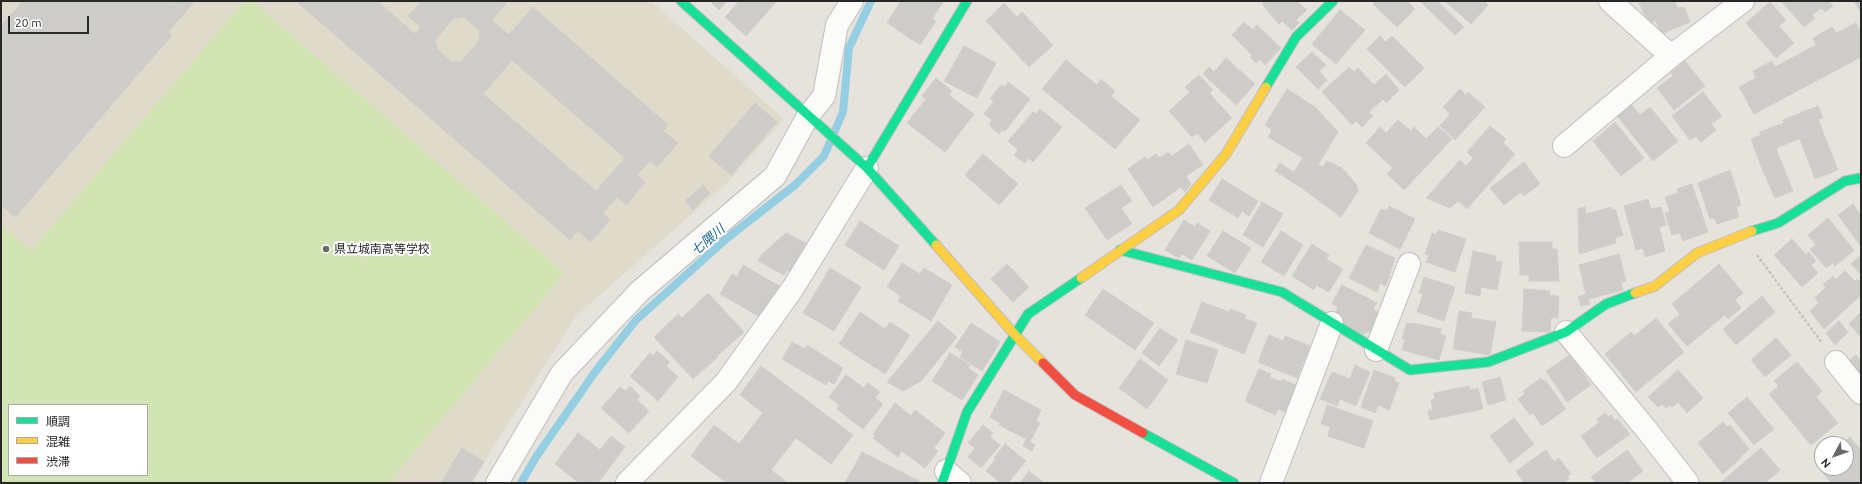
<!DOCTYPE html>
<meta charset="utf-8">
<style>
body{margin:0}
#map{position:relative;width:1862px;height:484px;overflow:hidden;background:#e6e2dc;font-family:Ubuntu,"Noto Sans JP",sans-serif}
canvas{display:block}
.frame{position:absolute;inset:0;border:2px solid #272727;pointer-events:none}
.legend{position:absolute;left:8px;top:404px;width:140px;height:72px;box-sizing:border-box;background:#fff;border:1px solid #a9a9a9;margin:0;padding:5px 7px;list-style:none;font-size:12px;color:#272727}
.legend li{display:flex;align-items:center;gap:8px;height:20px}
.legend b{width:20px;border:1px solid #a9a9a9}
.north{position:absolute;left:1814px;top:436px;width:40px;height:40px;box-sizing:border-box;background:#fff;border:1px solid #a9a9a9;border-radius:50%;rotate:229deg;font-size:11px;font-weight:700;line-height:16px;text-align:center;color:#272727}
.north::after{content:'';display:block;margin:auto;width:14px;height:18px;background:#6a6866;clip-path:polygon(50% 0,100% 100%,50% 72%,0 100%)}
.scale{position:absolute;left:8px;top:16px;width:81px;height:18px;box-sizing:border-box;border:2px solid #272727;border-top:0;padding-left:5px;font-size:12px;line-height:14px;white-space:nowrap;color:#272727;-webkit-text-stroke:3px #fff;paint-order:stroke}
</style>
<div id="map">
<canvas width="1862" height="484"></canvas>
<div class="frame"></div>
<ul class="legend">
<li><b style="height:5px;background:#16e098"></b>順調</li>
<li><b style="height:5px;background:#ffcf43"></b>混雑</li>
<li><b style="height:5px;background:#f24e42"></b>渋滞</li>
</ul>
<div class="north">N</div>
<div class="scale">20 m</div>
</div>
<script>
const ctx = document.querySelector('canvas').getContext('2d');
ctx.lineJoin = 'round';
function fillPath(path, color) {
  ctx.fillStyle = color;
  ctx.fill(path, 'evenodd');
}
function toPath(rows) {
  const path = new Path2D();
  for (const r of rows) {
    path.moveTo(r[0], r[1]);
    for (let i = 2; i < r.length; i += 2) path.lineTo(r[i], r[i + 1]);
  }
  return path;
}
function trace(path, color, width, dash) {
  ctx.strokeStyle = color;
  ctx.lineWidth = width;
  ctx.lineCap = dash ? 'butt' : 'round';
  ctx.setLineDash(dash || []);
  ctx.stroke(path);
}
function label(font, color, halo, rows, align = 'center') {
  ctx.font = font + ' Ubuntu,"Noto Sans JP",sans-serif';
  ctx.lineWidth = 4;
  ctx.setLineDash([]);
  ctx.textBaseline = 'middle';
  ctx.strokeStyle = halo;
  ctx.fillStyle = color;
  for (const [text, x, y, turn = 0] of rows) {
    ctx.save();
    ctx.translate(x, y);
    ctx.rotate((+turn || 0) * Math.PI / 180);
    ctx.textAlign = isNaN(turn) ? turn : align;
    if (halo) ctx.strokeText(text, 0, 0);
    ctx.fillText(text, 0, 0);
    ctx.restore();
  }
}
const education = toPath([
 [1,1,651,1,784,119,727,183,576,316,471,483,1,483],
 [9,405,147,405,147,475,9,475]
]);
const pitch = toPath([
 [244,1,253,1,565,273,389,483,1,483,1,224,31,250],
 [9,405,147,405,147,475,9,475]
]);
const stream = toPath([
 [521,483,536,457,595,372,636,320,726,239,795,185,824,156,843,112,849,48,871,1]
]);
const building = toPath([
 [23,1,171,1,185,13,168,32,172,35,15,217,1,205,1,26,23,1],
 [171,1,195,1,185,13,171,1],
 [296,1,377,1,415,34,421,27,408,16,422,1,508,1,492,20,509,35,533,7,668,125,663,131,678,143,657,167,650,161,637,175,645,183,626,205,617,197,603,213,610,220,591,242,578,231,570,240,296,1],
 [464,17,479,30,480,40,461,62,452,62,437,49,435,40,453,19,464,17],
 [512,60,625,158,596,191,483,94,512,60],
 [710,1,727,1,719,10,710,1],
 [739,1,777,1,746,36,725,17,739,1],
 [901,1,943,2,932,19,936,21,920,45,887,23,901,1],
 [1265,1,1297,1,1307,10,1296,20,1299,23,1292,30,1282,21,1279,24,1262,4,1265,1],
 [1376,1,1407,1,1415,9,1397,27,1373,4,1376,1],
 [1422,1,1437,1,1464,27,1455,35,1421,2,1422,1],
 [1445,1,1484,1,1488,5,1471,24,1445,1],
 [1638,1,1674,1,1678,8,1684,7,1690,22,1661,34,1656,21,1649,23,1638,1],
 [1781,1,1828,1,1833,6,1825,12,1821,8,1812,15,1815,18,1804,27,1781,1],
 [1854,1,1861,1,1861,12,1854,1],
 [1770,2,1786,20,1779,26,1794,43,1776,58,1746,23,1770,2],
 [1004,3,1017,17,1022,12,1053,45,1029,67,986,21,1004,3],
 [1340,10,1365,30,1336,64,1312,44,1340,10],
 [1244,22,1253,30,1257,25,1281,48,1265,65,1260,59,1256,63,1250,57,1252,55,1232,35,1244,22],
 [1856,23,1861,33,1861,57,1754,114,1739,87,1756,78,1753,71,1772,61,1775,67,1816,45,1813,38,1832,27,1836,33,1856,23],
 [1380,36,1385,42,1392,36,1424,68,1405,87,1367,49,1380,36],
 [964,46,996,63,977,98,944,81,964,46],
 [1312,52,1326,65,1319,71,1327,80,1318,89,1296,67,1312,52],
 [1226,58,1255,84,1236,105,1203,74,1209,67,1214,72,1226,58],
 [1066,60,1097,85,1101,79,1115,91,1111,96,1140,120,1115,149,1042,89,1066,60],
 [1685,61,1705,86,1674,110,1657,88,1673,76,1671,73,1685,61],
 [1349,67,1354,72,1358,68,1374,85,1386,74,1399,90,1386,103,1383,99,1369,112,1373,116,1362,127,1356,121,1352,125,1322,92,1349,67],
 [1199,75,1213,90,1209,93,1232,118,1205,142,1197,133,1192,137,1169,111,1190,92,1185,87,1199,75],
 [936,78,952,91,949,95,974,114,945,152,907,123,926,99,922,96,936,78],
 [1008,82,1030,99,1005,131,1002,130,999,134,989,125,992,120,984,114,994,101,990,99,1001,85,1005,87,1008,82],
 [1287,89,1315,107,1338,132,1318,165,1323,167,1327,161,1342,168,1356,184,1358,191,1341,217,1302,188,1306,181,1294,172,1303,158,1268,137,1272,130,1265,125,1287,89],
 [1460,89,1466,95,1468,92,1485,107,1455,140,1440,126,1450,114,1443,107,1460,89],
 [1703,92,1722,116,1711,124,1716,130,1701,142,1696,136,1690,140,1672,116,1703,92],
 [1629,102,1640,115,1650,107,1678,141,1653,161,1615,113,1629,102],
 [755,103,777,122,731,175,709,156,755,103],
 [1818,106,1823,118,1818,119,1822,129,1791,142,1783,120,1818,106],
 [1040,109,1062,127,1033,162,1029,158,1025,163,1014,155,1018,150,1008,141,1033,112,1036,114,1040,109],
 [1398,120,1411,131,1414,127,1426,139,1438,127,1452,139,1404,190,1387,174,1393,168,1366,143,1380,127,1386,133,1398,120],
 [1615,122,1644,158,1621,176,1593,141,1615,122],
 [1784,123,1791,142,1776,148,1780,159,1761,166,1751,139,1761,135,1760,132,1784,123],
 [1490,126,1506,139,1503,143,1515,154,1467,209,1458,201,1450,208,1426,198,1460,160,1466,166,1473,158,1467,152,1490,126],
 [1822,130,1838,170,1815,179,1800,139,1822,130],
 [1189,144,1203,165,1186,176,1191,184,1185,192,1181,187,1153,207,1128,169,1145,157,1147,160,1156,154,1159,158,1168,152,1172,156,1189,144],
 [983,154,1018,184,999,205,965,175,983,154],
 [1780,159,1793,191,1775,198,1761,166,1780,159],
 [1524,162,1540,184,1524,196,1521,192,1504,205,1490,188,1524,162],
 [1280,163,1306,181,1302,188,1275,171,1280,163],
 [1730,170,1741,205,1736,207,1739,217,1717,224,1715,218,1710,219,1698,183,1730,170],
 [1222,179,1258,201,1249,216,1242,211,1238,218,1209,200,1222,179],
 [1692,184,1708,232,1683,241,1680,233,1672,235,1665,213,1670,212,1665,197,1678,193,1677,189,1692,184],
 [703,185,710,193,693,210,685,201,703,185],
 [1121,185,1132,201,1121,208,1132,224,1107,240,1085,208,1121,185],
 [1648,199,1651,209,1661,207,1666,225,1659,227,1665,251,1645,257,1643,248,1636,250,1624,206,1648,199],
 [1262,202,1283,214,1263,247,1243,235,1262,202],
 [1853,204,1861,216,1860,245,1838,215,1853,204],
 [1389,206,1415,219,1400,249,1369,233,1381,209,1387,211,1389,206],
 [1585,207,1586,214,1612,207,1612,211,1615,209,1623,235,1615,238,1616,243,1579,254,1578,209,1585,207],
 [1828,218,1854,250,1835,266,1833,263,1826,268,1810,249,1816,245,1808,235,1828,218],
 [1184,220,1195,227,1197,223,1210,231,1192,260,1182,254,1179,258,1165,250,1184,220],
 [860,221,899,246,884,270,845,245,860,221],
 [1438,230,1466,239,1455,272,1426,262,1429,255,1425,254,1432,233,1436,235,1438,230],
 [1223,231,1251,248,1235,273,1207,256,1223,231],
 [1281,231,1303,245,1284,276,1261,262,1281,231],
 [786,233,806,243,791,273,787,270,784,275,758,261,761,255,786,233],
 [1792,239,1806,255,1809,252,1816,261,1811,265,1818,273,1802,287,1774,255,1792,239],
 [1519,242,1552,242,1552,249,1557,249,1559,281,1529,281,1529,275,1520,275,1519,242],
 [1312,244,1329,255,1326,259,1343,269,1329,292,1316,285,1314,290,1292,276,1312,244],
 [1366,245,1395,258,1386,286,1380,283,1377,292,1349,278,1366,245],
 [1473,251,1496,256,1495,261,1502,262,1497,290,1481,287,1480,296,1465,293,1473,251],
 [1619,254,1626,281,1621,282,1623,290,1588,299,1590,304,1581,306,1578,297,1586,294,1579,265,1619,254],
 [1861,255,1861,275,1851,264,1861,255],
 [902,263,920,274,924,268,952,285,931,321,898,301,901,296,887,287,902,263],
 [1007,264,1029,287,1013,302,991,279,1007,264],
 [1719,264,1743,293,1735,300,1741,308,1728,319,1725,315,1687,346,1668,324,1680,314,1672,304,1719,264],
 [743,265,781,287,760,317,720,294,732,274,737,277,743,265],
 [830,268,861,287,834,331,803,313,830,268],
 [1845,271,1855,281,1857,279,1861,283,1861,295,1824,329,1810,311,1819,303,1815,298,1826,287,1823,285,1833,276,1836,280,1845,271],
 [1424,277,1455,287,1444,321,1417,312,1423,294,1419,293,1424,277],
 [1342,285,1377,303,1373,309,1379,313,1373,330,1363,334,1332,319,1338,307,1332,304,1342,285],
 [1103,289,1154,323,1135,350,1085,315,1103,289],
 [1524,289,1550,291,1549,295,1559,296,1558,318,1551,318,1550,332,1522,331,1524,289],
 [708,293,744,332,717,356,682,318,708,293],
 [1762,296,1775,312,1736,345,1723,329,1762,296],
 [1202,302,1229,312,1230,309,1246,315,1244,318,1257,323,1244,354,1190,332,1202,302],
 [1459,311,1472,313,1471,318,1496,322,1490,355,1453,349,1459,311],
 [860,312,885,329,890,322,910,335,885,374,839,344,860,312],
 [1861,312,1861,337,1849,324,1861,312],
 [678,314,718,357,693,379,654,337,678,314],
 [1656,318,1684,352,1636,392,1605,354,1631,332,1634,336,1656,318],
 [938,321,957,337,921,381,903,391,887,382,938,321],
 [1839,321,1848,332,1835,345,1826,333,1839,321],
 [971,323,1000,342,982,371,960,357,963,352,955,347,971,323],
 [1407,323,1413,324,1414,323,1441,329,1440,334,1446,336,1439,360,1402,350,1405,339,1402,339,1407,323],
 [1160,328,1178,340,1159,366,1142,353,1160,328],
 [1269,335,1283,341,1285,336,1310,346,1297,378,1258,362,1269,335],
 [1776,338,1791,355,1765,377,1751,360,1776,338],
 [1186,340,1218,350,1207,383,1176,374,1186,340],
 [792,342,805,349,807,345,843,368,834,384,828,381,826,385,782,359,792,342],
 [657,351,670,362,666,366,678,377,658,401,630,376,650,353,653,356,657,351],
 [950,353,970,365,968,368,978,375,962,400,932,381,950,353],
 [1570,355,1591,385,1567,402,1546,371,1570,355],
 [1856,355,1861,362,1861,382,1846,363,1856,355],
 [1140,359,1168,380,1147,409,1119,388,1140,359],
 [1797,362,1822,391,1816,397,1838,423,1811,445,1769,394,1779,386,1774,381,1797,362],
 [1355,365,1370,372,1356,406,1340,399,1337,406,1320,399,1332,372,1350,379,1355,365],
 [761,366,853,435,831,464,796,438,771,470,788,483,727,483,691,456,714,425,739,444,763,413,740,395,761,366],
 [1259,369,1271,374,1270,377,1281,382,1282,379,1301,387,1289,414,1278,409,1275,415,1245,401,1259,369],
 [1374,370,1395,378,1394,381,1399,383,1389,410,1378,405,1375,413,1361,407,1374,370],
 [1678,370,1703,398,1687,413,1678,402,1672,407,1670,405,1666,408,1662,404,1658,407,1648,397,1678,370],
 [846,375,864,388,868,383,880,392,875,398,883,404,863,429,837,409,839,405,829,397,846,375],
 [1500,377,1506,400,1488,405,1482,382,1500,377],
 [1541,378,1543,381,1545,380,1566,409,1542,426,1533,413,1530,415,1518,399,1525,394,1523,391,1541,378],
 [630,386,640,396,637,400,649,411,629,433,601,408,620,387,625,391,630,386],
 [1469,386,1470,390,1478,388,1483,409,1430,420,1428,411,1433,410,1431,400,1435,399,1434,393,1469,386],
 [1004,390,1041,410,1036,421,1040,423,1030,442,1035,445,1032,451,1023,446,1026,439,999,425,1000,423,990,417,1004,390],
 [1747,397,1774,429,1754,445,1728,413,1747,397],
 [895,403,911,416,915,410,945,433,934,448,938,451,925,468,902,451,898,457,873,438,876,436,873,434,895,403],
 [1327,405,1373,421,1364,448,1328,436,1330,427,1321,424,1327,405],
 [1605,413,1608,417,1611,415,1615,421,1618,419,1630,434,1597,458,1581,436,1599,423,1597,419,1605,413],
 [1514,418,1534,444,1510,463,1490,436,1514,418],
 [1723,422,1727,427,1730,425,1749,449,1741,456,1742,457,1723,474,1698,443,1723,422],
 [983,425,993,433,990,437,1000,445,981,468,968,457,975,448,968,443,983,425],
 [578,433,600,450,611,436,625,447,598,483,579,483,555,464,578,433],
 [1850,437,1861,450,1861,483,1832,483,1822,472,1825,469,1824,468,1846,468,1846,444,1842,444,1850,437],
 [1005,444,1026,461,1008,483,1001,483,986,471,996,459,994,458,1005,444],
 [462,448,484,462,471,483,441,483,462,448],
 [1761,448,1780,470,1765,483,1720,483,1761,448],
 [1546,450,1554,462,1559,458,1571,474,1567,476,1569,479,1563,483,1524,483,1516,471,1546,450],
 [1627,450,1643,471,1627,483,1596,483,1591,477,1627,450],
 [862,452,919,481,918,483,845,483,862,452],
 [1029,471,1044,483,1020,483,1029,471]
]);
const path = toPath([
 [1757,255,1822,343]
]);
const street = toPath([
 [1610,1,1671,56,1743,1],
 [1564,146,1671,56],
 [1566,332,1646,429,1688,483],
 [1376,350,1409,264],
 [1836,362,1861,393],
 [946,471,960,483],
 [497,483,562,373,640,291,775,176,808,116,824,96,837,25,852,1],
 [627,483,726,382,793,288,867,168],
 [1271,483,1332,323]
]);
const fast = toPath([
 [681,1,867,168,936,245],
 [1266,87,1296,37,1333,1],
 [867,168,967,1],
 [1752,231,1778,223,1845,181,1861,178],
 [1120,250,1282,292,1410,370,1488,362,1566,332,1606,304,1635,293],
 [1143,433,1234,483],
 [942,483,967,412,1028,314,1081,278]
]);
const slow = toPath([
 [936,245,1015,335,1043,363],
 [1081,278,1179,210,1226,154,1266,87],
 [1635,293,1655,286,1697,253,1752,231]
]);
const jam = toPath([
 [1043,363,1075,395,1143,433]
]);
const markers = [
 [326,249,4,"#6a6866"]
];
const poiNames = [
 ["県立城南高等学校",334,249]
];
const waterNames = [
 ["七隈川",708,240,-41]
];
fillPath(education, '#e0dacb');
fillPath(pitch, '#d2e3b4');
trace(stream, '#94cee3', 8);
fillPath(building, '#ceccc8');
trace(building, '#d1cec9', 1);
trace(street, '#c0bebe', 24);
trace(fast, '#c0bebe', 11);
trace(slow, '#c0bebe', 11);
trace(jam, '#c0bebe', 11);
trace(path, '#c2c2c1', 2.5, [3, 2]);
trace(street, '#fbfbfa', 22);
trace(fast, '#16e098', 9);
trace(slow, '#ffcf43', 9);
trace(jam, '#f24e42', 9);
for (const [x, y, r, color] of markers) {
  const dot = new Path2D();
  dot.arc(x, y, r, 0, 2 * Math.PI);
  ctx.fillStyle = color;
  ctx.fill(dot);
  trace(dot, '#fff', 1.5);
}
label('12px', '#272727', '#fff', poiNames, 'left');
label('italic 13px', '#15638e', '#fff', waterNames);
</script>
